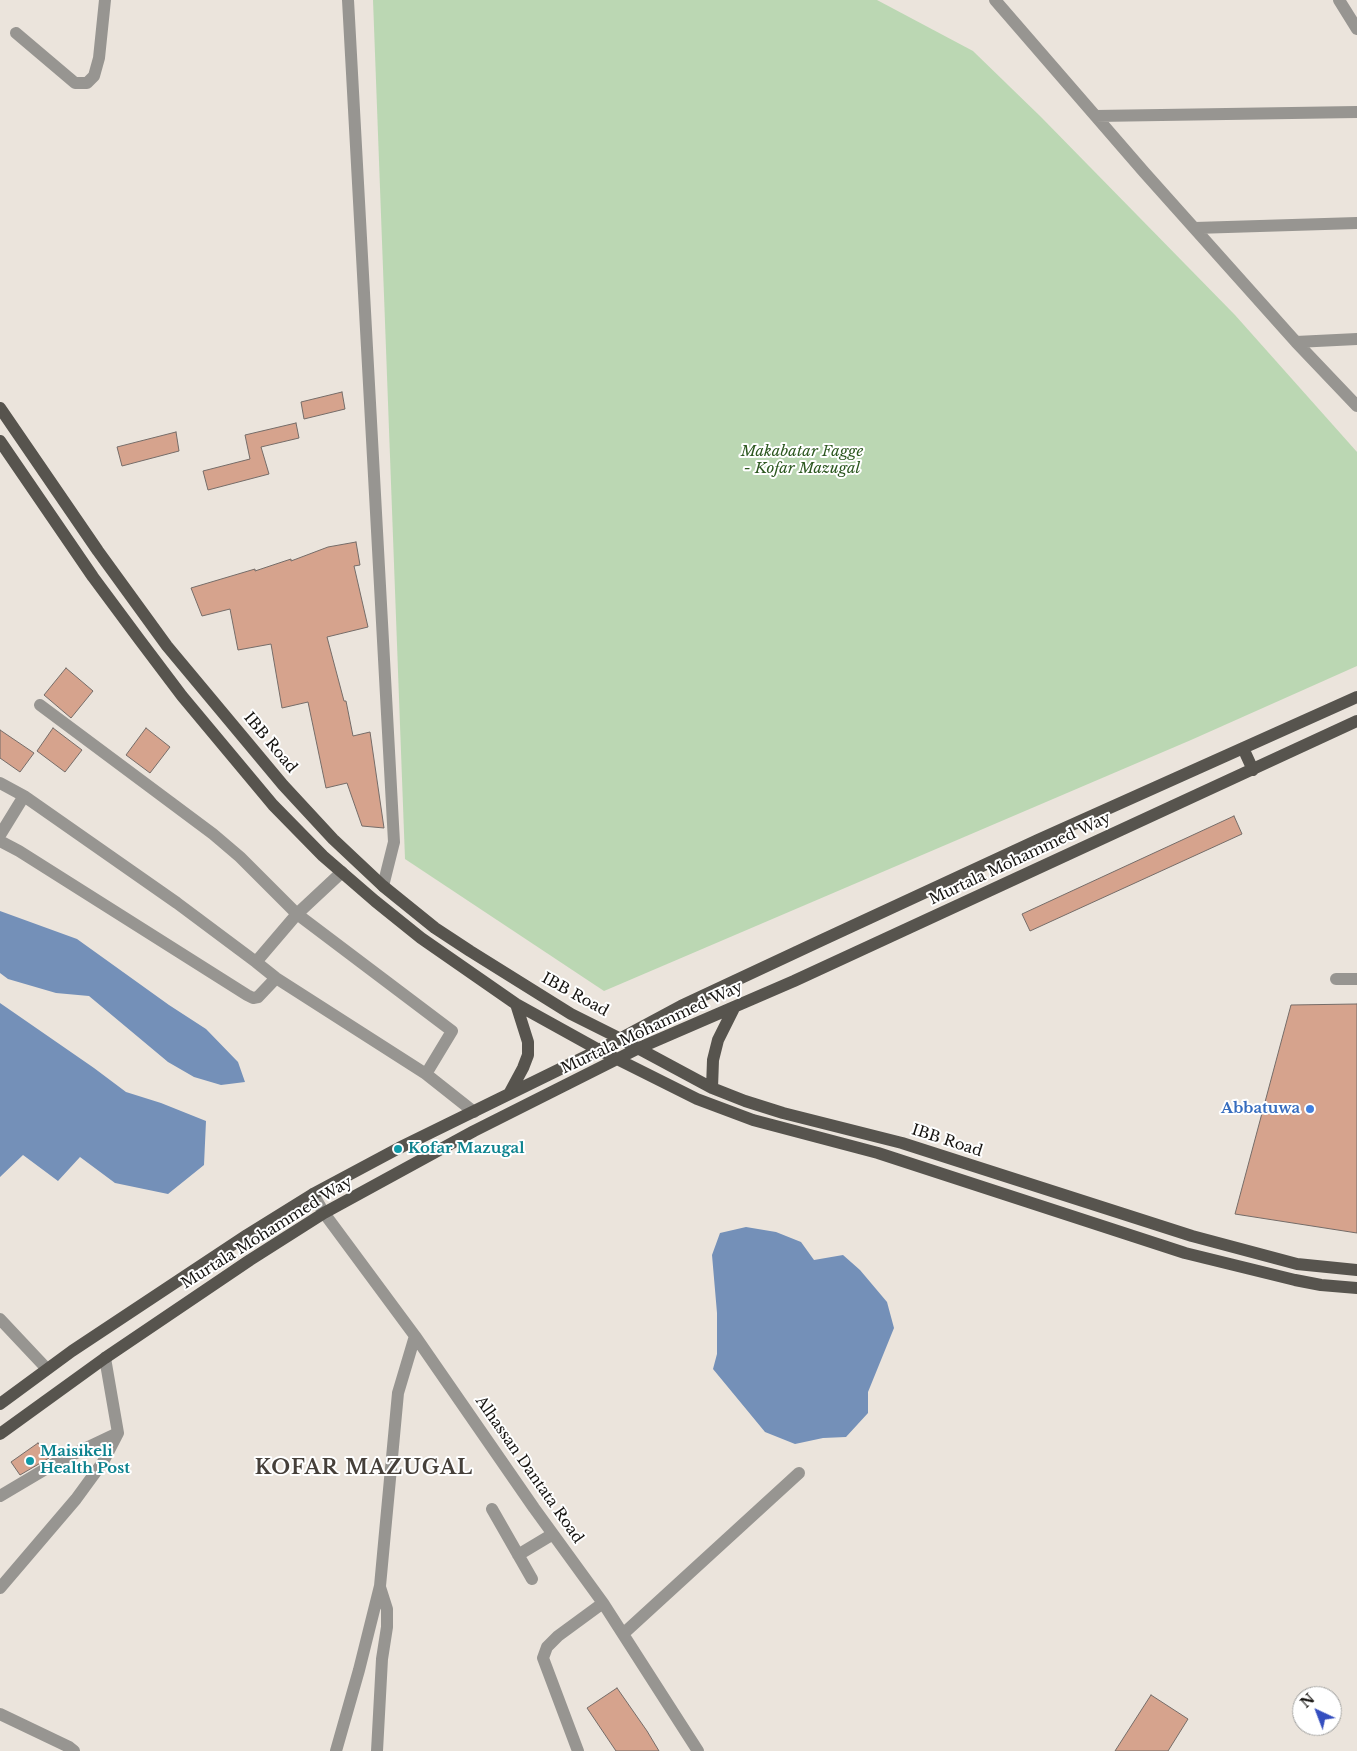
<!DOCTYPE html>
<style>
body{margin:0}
#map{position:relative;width:1357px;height:1751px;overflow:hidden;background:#ebe4dc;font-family:"Libre Baskerville",serif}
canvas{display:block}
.north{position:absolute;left:1292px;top:1686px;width:50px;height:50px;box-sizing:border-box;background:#fff;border:1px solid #a1a19f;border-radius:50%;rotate:317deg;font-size:14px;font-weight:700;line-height:20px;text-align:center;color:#151310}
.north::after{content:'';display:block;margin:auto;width:18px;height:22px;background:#344ebf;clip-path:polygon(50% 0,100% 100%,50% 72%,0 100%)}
</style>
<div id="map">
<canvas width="1357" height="1751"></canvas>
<div class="north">N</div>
</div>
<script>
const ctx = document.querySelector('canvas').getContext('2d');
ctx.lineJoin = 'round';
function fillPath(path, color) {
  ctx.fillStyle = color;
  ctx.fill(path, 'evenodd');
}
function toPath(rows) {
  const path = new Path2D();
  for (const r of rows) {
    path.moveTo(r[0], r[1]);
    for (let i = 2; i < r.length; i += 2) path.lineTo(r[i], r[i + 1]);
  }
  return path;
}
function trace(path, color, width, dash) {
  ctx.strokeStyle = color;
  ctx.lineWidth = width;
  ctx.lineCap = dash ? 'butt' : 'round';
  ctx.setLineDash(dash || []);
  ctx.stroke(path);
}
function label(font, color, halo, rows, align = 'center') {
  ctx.font = font + ' "Libre Baskerville",serif';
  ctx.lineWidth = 4;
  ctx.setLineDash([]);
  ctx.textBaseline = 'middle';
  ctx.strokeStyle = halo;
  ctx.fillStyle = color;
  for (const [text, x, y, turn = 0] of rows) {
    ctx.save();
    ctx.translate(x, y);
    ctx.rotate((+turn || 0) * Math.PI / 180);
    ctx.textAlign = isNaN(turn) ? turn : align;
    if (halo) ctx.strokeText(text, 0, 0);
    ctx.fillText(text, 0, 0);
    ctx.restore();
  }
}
const green = toPath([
 [373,0,877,0,973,51,1041,117,1235,315,1357,452,1357,666,1191,740,604,991,405,859]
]);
const water = toPath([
 [0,911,77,939,169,1005,206,1029,238,1062,245,1082,221,1085,194,1077,168,1062,89,996,56,993,8,979,0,973],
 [0,1003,94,1068,126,1092,161,1103,206,1121,204,1165,168,1194,115,1183,80,1157,58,1181,23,1155,0,1177],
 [746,1227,776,1232,801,1242,814,1260,843,1255,860,1270,887,1302,894,1328,868,1392,868,1413,846,1437,823,1438,795,1444,765,1432,713,1369,717,1354,717,1313,712,1255,720,1233]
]);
const building = toPath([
 [342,392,345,409,304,419,301,402,342,392],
 [296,423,299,438,261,447,269,474,208,490,203,471,250,459,245,435,296,423],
 [176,432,179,451,122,466,117,447,176,432],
 [356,542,360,565,354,566,368,627,327,637,344,701,346,701,353,736,370,732,384,828,362,826,347,783,326,788,308,702,282,708,271,644,238,650,230,609,202,616,191,588,255,569,255,571,291,559,291,561,328,547,356,542],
 [66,668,93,691,71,718,44,695,66,668],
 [53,728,82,750,65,772,37,751,53,728],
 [146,728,170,747,150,773,126,755,146,728],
 [0,730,34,753,20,772,0,758,0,730],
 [1234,816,1242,834,1030,931,1022,914,1234,816],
 [1357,1004,1357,1233,1235,1214,1291,1005,1357,1004],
 [38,1443,49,1458,20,1475,11,1462,38,1443],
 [617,1688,647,1731,659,1751,616,1751,587,1708,617,1688],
 [1151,1695,1188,1719,1168,1751,1115,1751,1151,1695]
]);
const minor = toPath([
 [348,0,394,842,383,886],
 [995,0,1144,172,1296,342,1357,406],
 [1339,0,1357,29],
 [16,33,75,83,87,83,94,76,99,58,105,0],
 [1096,116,1357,112],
 [1195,228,1357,223],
 [1296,342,1357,339],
 [40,705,213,834,240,857,297,914,452,1031,426,1074],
 [0,783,24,796,177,903,256,962,276,978,426,1074,474,1112],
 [0,835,24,796],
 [0,841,19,851,247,995,253,998,258,997,276,978],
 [256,962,297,914,342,872],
 [1336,979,1357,979],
 [313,1194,324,1213,415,1336,534,1508,603,1603,698,1751],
 [0,1319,47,1369],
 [0,1496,59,1461,118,1433],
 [492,1509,532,1579],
 [518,1555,553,1534],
 [0,1588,76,1499,103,1462,118,1433,105,1358],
 [623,1634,799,1473],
 [0,1714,69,1747,74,1751],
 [336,1751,359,1670,380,1586,398,1393,415,1336],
 [377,1751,382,1659,387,1627,387,1609,380,1587],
 [578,1751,543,1658,547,1647,558,1636,603,1603]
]);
const major = toPath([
 [0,408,98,551,167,646,283,785,333,839,383,886,435,928,470,951,571,1014,619,1038,712,1088,745,1101,783,1113,902,1143,1192,1236,1297,1264,1357,1270],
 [0,441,93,577,139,639,182,696,273,805,323,856,375,901,421,938,516,1004,599,1050,697,1099,753,1120,878,1153,1185,1253,1295,1280,1321,1285,1357,1288],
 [1243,748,1253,770],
 [712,1088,713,1060,718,1040,734,1008],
 [509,1094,523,1068,528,1055,528,1042,516,1004],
 [0,1404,72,1351,247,1235,313,1194,399,1148,599,1050,681,1006,820,941,1038,840,1357,697],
 [0,1434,105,1358,250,1260,324,1213,474,1131,639,1048,794,981,1357,721]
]);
const markers = [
 [1310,1109,5,"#3f7fe0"],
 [398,1149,5,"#0f9aa8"],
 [30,1461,5,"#0f9aa8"]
];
const parkNames = [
 ["Makabatar Fagge",802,452],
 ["- Kofar Mazugal",802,469]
];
const streetNames = [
 ["IBB Road",270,743,50],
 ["Murtala Mohammed Way",1020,859,-25],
 ["IBB Road",575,995,29],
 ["Murtala Mohammed Way",652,1028,-25],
 ["IBB Road",947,1141,18],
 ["Murtala Mohammed Way",267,1233,-32],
 ["Alhassan Dantata Road",529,1470,55]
];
const shopNames = [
 ["Abbatuwa",1300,1109]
];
const cultureNames = [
 ["Kofar Mazugal",408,1149],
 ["Maisikeli",40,1452],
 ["Health Post",40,1469]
];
const districtNames = [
 ["KOFAR MAZUGAL",364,1468]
];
fillPath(green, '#bbd7b3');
fillPath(water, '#7490b8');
fillPath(building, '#d6a38d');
trace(building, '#756c68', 1);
trace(minor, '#979591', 12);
trace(major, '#57544e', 12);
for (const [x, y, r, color] of markers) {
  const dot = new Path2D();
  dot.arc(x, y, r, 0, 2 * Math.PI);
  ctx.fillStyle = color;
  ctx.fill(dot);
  trace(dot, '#fff', 2);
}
label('italic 15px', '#2c571f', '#fff', parkNames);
label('15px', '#151310', '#fff', streetNames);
label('bold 15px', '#366cbe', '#fff', shopNames, 'right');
label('bold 15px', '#0d838f', '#fff', cultureNames, 'left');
ctx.letterSpacing = '1px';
label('bold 20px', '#453f39', '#fff', districtNames);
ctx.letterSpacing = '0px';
</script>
